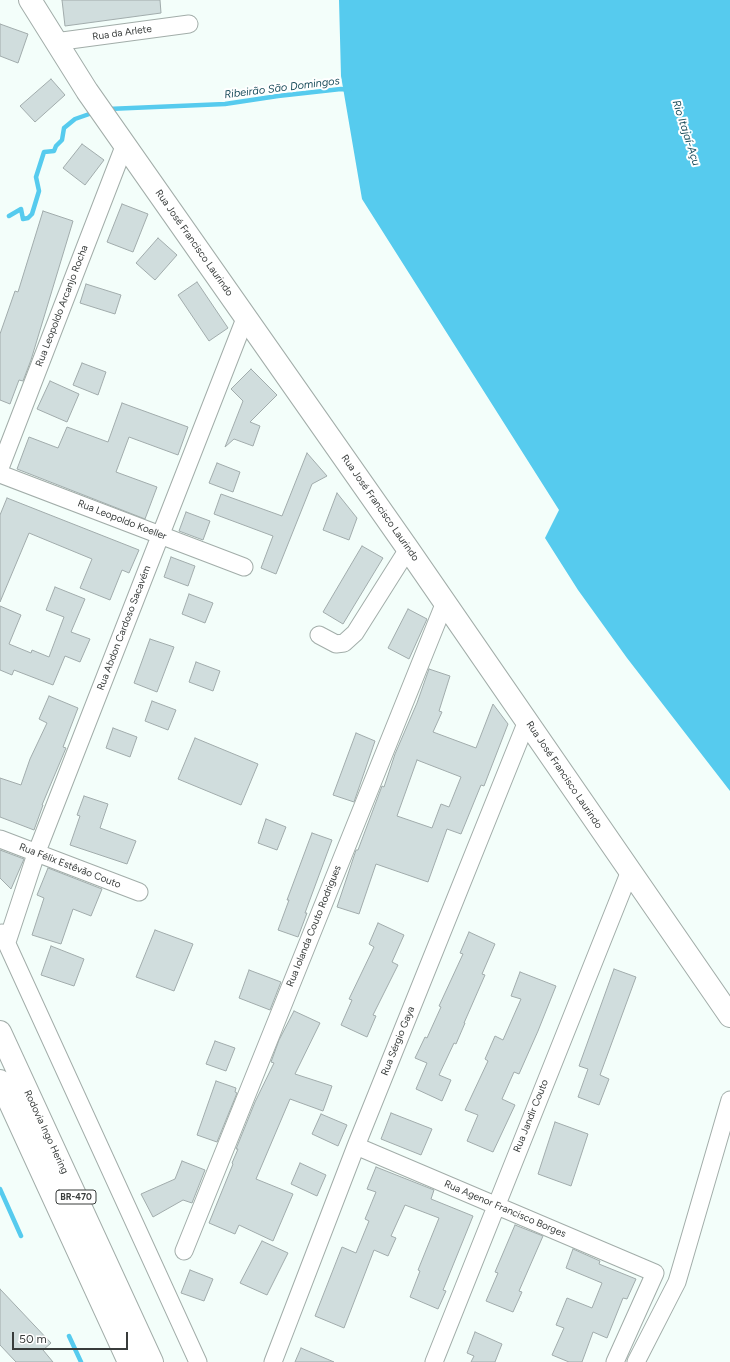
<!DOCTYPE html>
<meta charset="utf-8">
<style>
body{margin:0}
#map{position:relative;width:730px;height:1362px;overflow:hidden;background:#f3fefa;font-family:Figtree,sans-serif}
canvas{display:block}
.scale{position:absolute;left:12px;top:1332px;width:116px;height:18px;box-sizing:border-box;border:2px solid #383c3b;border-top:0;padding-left:5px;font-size:12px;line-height:14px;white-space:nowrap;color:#383c3b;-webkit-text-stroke:3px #fff;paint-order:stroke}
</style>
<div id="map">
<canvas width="730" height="1362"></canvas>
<div class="scale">50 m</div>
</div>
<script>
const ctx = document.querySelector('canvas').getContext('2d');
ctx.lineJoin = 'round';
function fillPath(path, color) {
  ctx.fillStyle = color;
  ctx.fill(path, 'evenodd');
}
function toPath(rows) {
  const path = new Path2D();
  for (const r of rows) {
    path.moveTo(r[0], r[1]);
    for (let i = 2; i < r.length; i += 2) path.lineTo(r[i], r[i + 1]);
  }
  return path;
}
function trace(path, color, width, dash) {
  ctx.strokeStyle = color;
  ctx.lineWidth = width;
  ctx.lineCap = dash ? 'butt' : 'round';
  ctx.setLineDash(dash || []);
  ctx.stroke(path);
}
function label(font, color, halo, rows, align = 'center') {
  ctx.font = font + ' Figtree,sans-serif';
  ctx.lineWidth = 4;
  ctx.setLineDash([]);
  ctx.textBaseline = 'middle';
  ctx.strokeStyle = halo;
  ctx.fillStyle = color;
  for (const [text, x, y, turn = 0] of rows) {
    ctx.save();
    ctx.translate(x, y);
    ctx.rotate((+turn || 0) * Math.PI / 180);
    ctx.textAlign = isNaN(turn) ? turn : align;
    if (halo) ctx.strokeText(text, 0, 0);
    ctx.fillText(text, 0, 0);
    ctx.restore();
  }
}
const water = toPath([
 [339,0,730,0,730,791,627,658,578,590,545,538,559,510,362,199,341,76]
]);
const stream = toPath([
 [108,109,225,104,278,96,341,89,349,90],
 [9,216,21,209,23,219,28,218,32,214,39,191,36,177,44,152,54,151,56,146,62,140,64,128,75,119,95,112],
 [0,1189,21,1236],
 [69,1336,81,1362]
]);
const building = toPath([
 [62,0,160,0,161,13,65,26,62,0],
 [0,24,28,34,18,63,0,56,0,24],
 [51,79,65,95,35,122,20,106,51,79],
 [82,144,104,160,85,185,63,168,82,144],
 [122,204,148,214,133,252,107,242,122,204],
 [43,211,73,221,31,360,23,381,19,380,10,404,0,400,0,334,15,291,18,292,43,211],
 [158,238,177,255,155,280,136,263,158,238],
 [197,282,228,328,209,341,178,295,197,282],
 [86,284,121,295,115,314,80,303,86,284],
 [82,363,106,372,98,395,73,385,82,363],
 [251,369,277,395,250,422,260,426,253,446,234,439,225,447,243,401,231,389,251,369],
 [50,381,79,394,67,422,37,409,50,381],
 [122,403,188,427,178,455,129,437,116,472,157,487,145,519,17,469,29,437,58,448,67,427,108,442,122,403],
 [307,453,327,476,312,484,276,574,261,568,273,536,214,514,221,494,282,516,307,453],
 [217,463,240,472,233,492,209,483,217,463],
 [337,493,357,518,349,540,323,530,337,493],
 [7,498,139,550,129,573,122,570,110,600,80,588,92,559,29,533,0,602,0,515,7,498],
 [186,512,210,521,203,540,179,531,186,512],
 [362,546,383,558,343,624,323,612,362,546],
 [171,557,195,566,188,586,164,577,171,557],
 [55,587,85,599,71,632,90,639,80,662,65,656,53,685,14,670,12,675,0,670,0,606,21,615,9,644,31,653,32,650,49,657,64,617,46,610,55,587],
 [189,594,213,603,205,623,182,614,189,594],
 [408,609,427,619,409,659,388,648,408,609],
 [150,639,174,647,157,692,134,683,150,639],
 [196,662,220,671,213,691,189,682,196,662],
 [429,669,450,676,439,711,442,712,433,732,476,748,493,704,508,724,484,786,481,785,461,834,447,829,428,882,376,864,359,914,337,907,356,850,358,850,382,786,384,787,395,754,417,703,429,669],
 [417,760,461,777,449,807,441,804,432,828,397,816,417,760],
 [49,696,78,708,63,747,66,748,42,805,43,805,34,830,0,817,0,778,21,785,30,759,47,723,39,719,49,696],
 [152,701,176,710,168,730,145,721,152,701],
 [113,728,137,737,130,757,106,748,113,728],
 [356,733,375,741,354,802,333,795,356,733],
 [195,738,258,764,241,805,178,779,195,738],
 [84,796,108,804,100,828,136,841,127,864,70,845,80,816,77,815,84,796],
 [266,819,286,827,277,850,258,843,266,819],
 [312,833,332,840,305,913,307,913,298,937,278,930,289,900,287,900,312,833],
 [0,850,24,859,11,889,0,878,0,850],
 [48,868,102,889,91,916,73,909,61,944,32,935,44,898,37,895,48,868],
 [378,923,404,935,392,962,398,965,373,1015,376,1016,367,1037,341,1025,352,1000,349,999,374,947,369,944,378,923],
 [155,930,193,944,174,991,136,977,155,930],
 [469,932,495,944,482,974,485,975,464,1023,465,1023,456,1044,454,1043,439,1075,451,1080,442,1101,416,1089,427,1063,415,1058,425,1037,427,1038,441,1007,439,1006,463,954,460,953,469,932],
 [51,946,84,959,74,986,41,975,51,946],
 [614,969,636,977,600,1075,609,1079,599,1105,578,1097,588,1069,579,1066,614,969],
 [249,970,281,982,270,1010,239,998,249,970],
 [520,972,556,986,538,1031,519,1074,514,1072,502,1099,515,1105,493,1152,467,1141,478,1115,465,1110,488,1061,485,1059,495,1036,503,1040,521,999,511,996,520,972],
 [294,1011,320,1023,295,1074,332,1086,323,1111,290,1099,256,1179,293,1194,273,1241,239,1225,235,1234,209,1223,233,1164,232,1163,238,1149,236,1149,255,1102,274,1063,271,1062,279,1040,294,1011],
 [215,1041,235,1048,226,1071,206,1064,215,1041],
 [216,1081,236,1088,235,1092,237,1093,217,1142,197,1135,216,1081],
 [391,1113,432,1129,421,1155,381,1139,391,1113],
 [321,1114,347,1125,338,1146,312,1134,321,1114],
 [555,1122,588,1134,571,1186,538,1174,555,1122],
 [182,1161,205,1170,192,1203,183,1200,153,1217,141,1194,175,1179,182,1161],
 [300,1163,326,1175,317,1196,291,1184,300,1163],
 [376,1167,434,1190,431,1199,473,1216,443,1290,446,1291,438,1309,410,1297,420,1271,418,1270,439,1218,405,1205,391,1236,396,1238,388,1256,374,1250,344,1328,315,1316,342,1247,356,1253,369,1221,365,1219,376,1192,367,1189,376,1167],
 [515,1225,543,1236,519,1291,522,1292,513,1312,486,1301,498,1273,495,1272,515,1225],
 [262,1241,288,1253,267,1295,240,1283,262,1241],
 [573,1249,600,1261,599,1264,636,1279,627,1299,623,1298,607,1338,593,1332,582,1362,569,1362,552,1355,564,1328,556,1325,567,1298,592,1308,602,1283,566,1268,573,1249],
 [190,1270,213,1279,204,1301,181,1293,190,1270],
 [0,1289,51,1343,43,1350,53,1362,16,1362,0,1345,0,1289],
 [475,1332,502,1344,495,1362,471,1362,474,1356,467,1353,475,1332],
 [301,1348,334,1362,295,1362,301,1348]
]);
const minor = toPath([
 [55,42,189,24],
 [0,468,125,144],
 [0,474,244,567],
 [319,635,336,644,344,643,355,633,408,549],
 [0,839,139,892],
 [2,933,198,1362],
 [7,942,36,854,246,316],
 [356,1146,655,1273,615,1362],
 [184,1251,445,602],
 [273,1362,356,1146,527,721],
 [434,1362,630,871],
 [636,1362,677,1282,730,1100]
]);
const major = toPath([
 [30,0,87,91,408,549,730,1016]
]);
const highway = toPath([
 [0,1032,152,1362],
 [0,1081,129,1362]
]);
const shields = [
 [76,1197,40]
];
const shieldNames = [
 ["BR-470",76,1197]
];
const streetNames = [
 ["Rua da Arlete",122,33,-8],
 ["Rua José Francisco Laurindo",194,243,55],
 ["Rua Leopoldo Arcanjo Rocha",62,306,-69],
 ["Rua José Francisco Laurindo",380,508,55],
 ["Rua Leopoldo Koeller",122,520,21],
 ["Rua Abdon Cardoso Sacavém",124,628,-69],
 ["Rua José Francisco Laurindo",564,775,56],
 ["Rua Félix Estêvão Couto",70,866,21],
 ["Rua Iolanda Couto Rodrigues",314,926,-68],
 ["Rua Sérgio Gaya",398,1041,-68],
 ["Rua Jandir Couto",531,1116,-68],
 ["Rodovia Ingo Hering",46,1132,65],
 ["Rua Agenor Francisco Borges",505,1209,23]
];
const waterNames = [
 ["Ribeirão São Domingos",282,88,-7],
 ["Rio Itajaí-Açu",686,133,72]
];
fillPath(water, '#56cbee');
trace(stream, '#56cbee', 4.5);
fillPath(building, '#d0dddd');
trace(building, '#a1acac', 1);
trace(minor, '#a2ada9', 19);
trace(major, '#a2ada9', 24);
trace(highway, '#a2ada9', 24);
trace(minor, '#fff', 17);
trace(major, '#fff', 22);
trace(highway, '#fff', 22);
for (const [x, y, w] of shields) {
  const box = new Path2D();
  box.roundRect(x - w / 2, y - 7, w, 14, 3);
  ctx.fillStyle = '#fff';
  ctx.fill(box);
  trace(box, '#383c3b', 1);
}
label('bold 9px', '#383c3b', null, shieldNames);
label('10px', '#383c3b', '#fff', streetNames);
label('italic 11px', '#1d4f5d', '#fff', waterNames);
</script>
